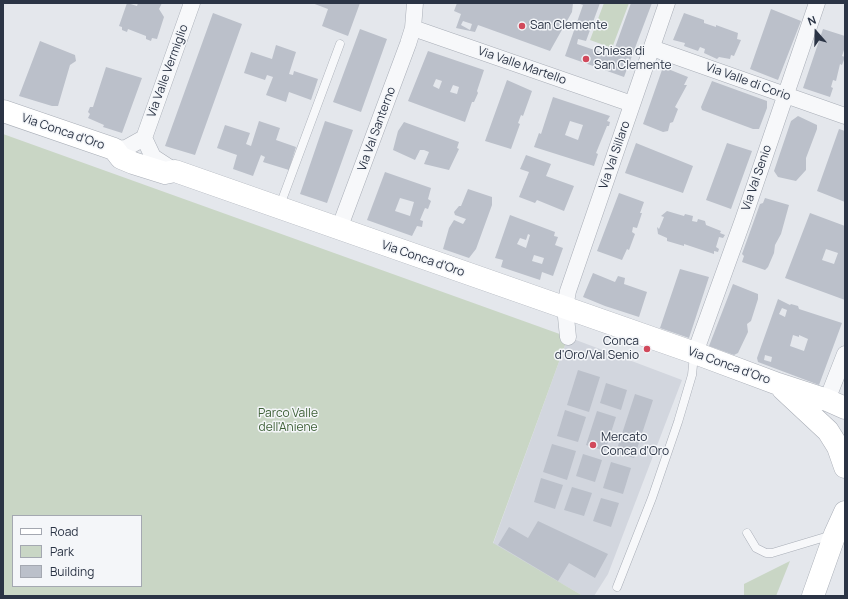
<!DOCTYPE html>
<style>
body{margin:0}
#map{position:relative;width:848px;height:599px;overflow:hidden;background:#e4e7ec;font-family:Manrope,sans-serif}
canvas{display:block}
.frame{position:absolute;inset:0;border:4px solid #2b3445;pointer-events:none}
.legend{position:absolute;left:12px;top:515px;width:130px;height:72px;box-sizing:border-box;background:#f4f6f9;border:1px solid #a4a8b1;margin:0;padding:5px 7px;list-style:none;font-size:12px;color:#2b3445}
.legend li{display:flex;align-items:center;gap:8px;height:20px}
.legend b{width:20px;border:1px solid #a4a8b1}
.north{position:absolute;left:796px;top:12px;width:40px;height:40px;-webkit-text-stroke:3px #f4f6f9;paint-order:stroke;rotate:340deg;font-size:11px;font-weight:700;line-height:16px;text-align:center;color:#2b3445}
.north::after{content:'';display:block;margin:auto;width:14px;height:18px;background:#2b3445;clip-path:polygon(50% 0,100% 100%,50% 72%,0 100%)}
</style>
<div id="map">
<canvas width="848" height="599"></canvas>
<div class="frame"></div>
<ul class="legend">
<li><b style="height:5px;background:#fff"></b>Road</li>
<li><b style="height:11px;background:#c9d6c5"></b>Park</li>
<li><b style="height:11px;background:#bbc0ca"></b>Building</li>
</ul>
<div class="north">N</div>
</div>
<script>
const ctx = document.querySelector('canvas').getContext('2d');
ctx.lineJoin = 'round';
function fillPath(path, color) {
  ctx.fillStyle = color;
  ctx.fill(path, 'evenodd');
}
function toPath(rows) {
  const path = new Path2D();
  for (const r of rows) {
    path.moveTo(r[0], r[1]);
    for (let i = 2; i < r.length; i += 2) path.lineTo(r[i], r[i + 1]);
  }
  return path;
}
function trace(path, color, width, dash) {
  ctx.strokeStyle = color;
  ctx.lineWidth = width;
  ctx.lineCap = dash ? 'butt' : 'round';
  ctx.setLineDash(dash || []);
  ctx.stroke(path);
}
function label(font, color, halo, rows, align = 'center') {
  ctx.font = font + ' Manrope,sans-serif';
  ctx.lineWidth = 3;
  ctx.setLineDash([]);
  ctx.textBaseline = 'middle';
  ctx.strokeStyle = halo;
  ctx.fillStyle = color;
  for (const [text, x, y, turn = 0] of rows) {
    ctx.save();
    ctx.translate(x, y);
    ctx.rotate((+turn || 0) * Math.PI / 180);
    ctx.textAlign = isNaN(turn) ? turn : align;
    if (halo) ctx.strokeText(text, 0, 0);
    ctx.fillText(text, 0, 0);
    ctx.restore();
  }
}
const built = toPath([
 [568,337,682,380,608,574,594,596,583,596,493,544]
]);
const green = toPath([
 [604,3,629,3,612,48,590,40],
 [3,134,568,337,493,543,583,596,3,596],
 [13,516,141,516,141,586,13,586],
 [790,561,776,596,744,596,744,584]
]);
const building = toPath([
 [127,3,137,6,138,3,162,3,159,9,164,17,157,39,152,38,151,41,146,39,146,36,128,29,127,32,122,30,122,27,119,26],
 [312,3,360,3,348,36,322,26,328,9],
 [457,3,573,3,572,12,550,51,478,25,475,32,456,28,461,14,454,11],
 [463,21,472,24,470,30,461,25],
 [577,3,600,3,586,41,578,39,577,44,612,56,631,3,652,3,624,77,565,56,583,5],
 [771,9,801,21,778,80,750,69],
 [213,13,242,24,195,155,165,146],
 [684,13,704,20,704,23,716,27,716,25,738,33,737,39,741,40,734,56,731,55,730,59,719,57,717,59,704,53,705,49,700,47,698,51,684,46,685,43,673,40],
 [360,29,387,39,361,112,333,102],
 [823,29,845,36,845,47,842,56,845,57,842,65,840,64,836,81,833,80,831,87,833,88,830,97,803,88],
 [40,41,75,55,76,61,70,65,58,106,52,106,19,96],
 [276,45,296,52,289,74,293,75,294,71,318,79,311,100,289,92,286,102,266,95,273,77,267,75,265,80,244,73,251,52,272,59],
 [428,51,484,70,477,91,478,93,474,102,472,102,465,122,408,101],
 [436,79,442,81,439,89,433,86],
 [453,85,459,87,457,94,450,92],
 [106,67,142,78,122,133,103,127,104,125,88,118,90,114,88,112,90,107,93,107],
 [663,67,688,77,684,85,687,85,675,107,678,109,673,122,670,123,668,131,663,132,643,124],
 [507,80,532,91,523,116,521,115,518,123,520,124,511,149,485,141],
 [712,81,767,101,767,108,759,129,753,129,702,110,701,107],
 [553,97,610,116,607,121,610,122,609,126,607,126,596,153,598,154,594,166,534,147,539,133,541,134],
 [570,121,583,125,578,140,565,135],
 [798,116,817,125,817,129,806,158,806,170,796,181,778,177,774,171,791,121],
 [259,121,280,128,276,140,296,147,289,170,263,162,265,157,261,155,253,176,233,169,237,155,217,148,225,125,250,133,246,144,251,146],
 [325,121,353,130,327,203,300,194],
 [404,122,459,142,457,148,459,149,449,170,424,164,429,152,424,150,420,150,415,160,393,150,398,131],
 [839,129,845,131,845,202,817,191],
 [636,143,693,166,683,193,625,173],
 [727,143,752,151,731,209,706,200],
 [526,155,551,164,546,176,574,186,564,211,537,200,535,203,519,197,529,172,520,169],
 [385,172,431,188,428,199,431,201,428,209,425,208,420,220,423,221,422,227,417,226,412,236,367,220],
 [400,198,414,202,410,216,395,211],
 [468,189,492,197,492,205,476,249,469,258,443,249,449,228,454,220,463,224,466,219,455,215,454,212,459,206,461,206],
 [619,193,644,202,640,213,642,213,637,228,633,227,632,232,635,234,629,250,627,249,622,260,597,251],
 [765,198,789,205,781,234,775,245,774,253,768,267,765,270,742,262,744,256,742,254,760,204,763,203],
 [667,211,684,216,685,214,693,216,692,221,697,222,698,219,705,221,706,225,721,231,720,233,725,235,723,238,719,237,716,247,719,249,718,252,714,251,714,254,684,244,684,246,667,241,667,238,658,234,657,227,659,229,664,217,661,216],
 [810,213,845,226,845,300,785,278],
 [826,249,838,253,834,264,822,260],
 [510,215,555,232,554,236,558,237,555,245,563,248,553,276,542,272,540,280,501,267,503,260,495,258],
 [528,234,530,235,526,248,517,244,520,238,526,240],
 [534,255,544,258,542,264,532,261],
 [680,269,709,277,689,338,660,328],
 [593,273,615,282,618,276,625,278,624,284,647,292,639,317,605,306,583,297],
 [733,284,758,294,758,299,751,321,747,324,748,332,738,353,734,355,709,346],
 [778,299,790,305,791,304,798,306,799,309,842,323,819,385,758,362,757,358],
 [782,308,787,310,785,317,779,314],
 [793,335,799,337,799,335,808,339,804,351,790,346],
 [765,355,772,357,771,362,764,360],
 [578,370,600,377,589,412,567,405],
 [606,383,627,390,621,410,600,403],
 [635,394,653,400,634,458,616,452],
 [565,410,586,417,578,442,557,436],
 [597,411,616,417,605,451,586,445],
 [552,444,576,451,567,480,543,472],
 [583,454,602,460,595,482,576,476],
 [611,462,631,468,623,494,603,488],
 [541,478,563,485,555,509,534,502],
 [572,487,592,493,584,516,564,510],
 [601,498,619,503,611,527,593,521],
 [538,521,608,554,595,578,569,563,558,581,498,545,509,527,528,538]
]);
const lane = toPath([
 [279,208,340,44],
 [747,533,756,548,766,553,772,553,832,535],
 [617,587,652,498,678,422,692,375,694,355]
]);
const street = toPath([
 [413,28,632,104],
 [652,48,845,116],
 [144,138,153,157,173,170],
 [114,149,126,148,144,138,192,3],
 [339,229,408,44,413,28,415,3],
 [568,337,565,307,568,291,667,3],
 [695,353,743,220,817,3],
 [827,400,845,354]
]);
const secondary = toPath([
 [3,111,114,149,121,158,133,163,165,173,175,171,695,353,778,384,827,400,845,408],
 [783,389,828,431,838,447,845,467],
 [813,596,835,534,845,512]
]);
const markers = [
 [522,26,4,"#d1495b"],
 [586,59,4,"#d1495b"],
 [647,349,4,"#d1495b"],
 [593,445,4,"#d1495b"]
];
const poiNames = [
 ["San Clemente",530,26],
 ["Chiesa di",594,52],
 ["San Clemente",594,66],
 ["Conca",639,342,"right"],
 ["d'Oro/Val Senio",639,356,"right"],
 ["Mercato",601,438],
 ["Conca d'Oro",601,452]
];
const streetNames = [
 ["Via Valle Martello",522,66,19],
 ["Via Valle Vermiglio",168,71,-70],
 ["Via Valle di Corio",748,82,20],
 ["Via Val Santerno",377,129,-70],
 ["Via Conca d'Oro",63,132,19],
 ["Via Val Sillaro",615,155,-71],
 ["Via Val Senio",757,178,-71],
 ["Via Conca d'Oro",423,259,19],
 ["Via Conca d'Oro",729,366,20]
];
const parkNames = [
 ["Parco Valle",288,414],
 ["dell'Aniene",288,428]
];
fillPath(built, '#d2d6de');
fillPath(green, '#c9d6c5');
fillPath(building, '#bbc0ca');
trace(lane, '#a9aeb7', 9);
trace(street, '#a9aeb7', 17);
trace(secondary, '#a9aeb7', 23);
trace(lane, '#f7f8fa', 8);
trace(street, '#f7f8fa', 16);
trace(secondary, '#fff', 22);
for (const [x, y, r, color] of markers) {
  const dot = new Path2D();
  dot.arc(x, y, r, 0, 2 * Math.PI);
  ctx.fillStyle = color;
  ctx.fill(dot);
  trace(dot, '#f4f6f9', 1.5);
}
label('12px', '#2b3445', '#f4f6f9', poiNames, 'left');
label('12px', '#2b3445', '#f4f6f9', streetNames);
label('12px', '#3f6138', '#f4f6f9', parkNames);
</script>
